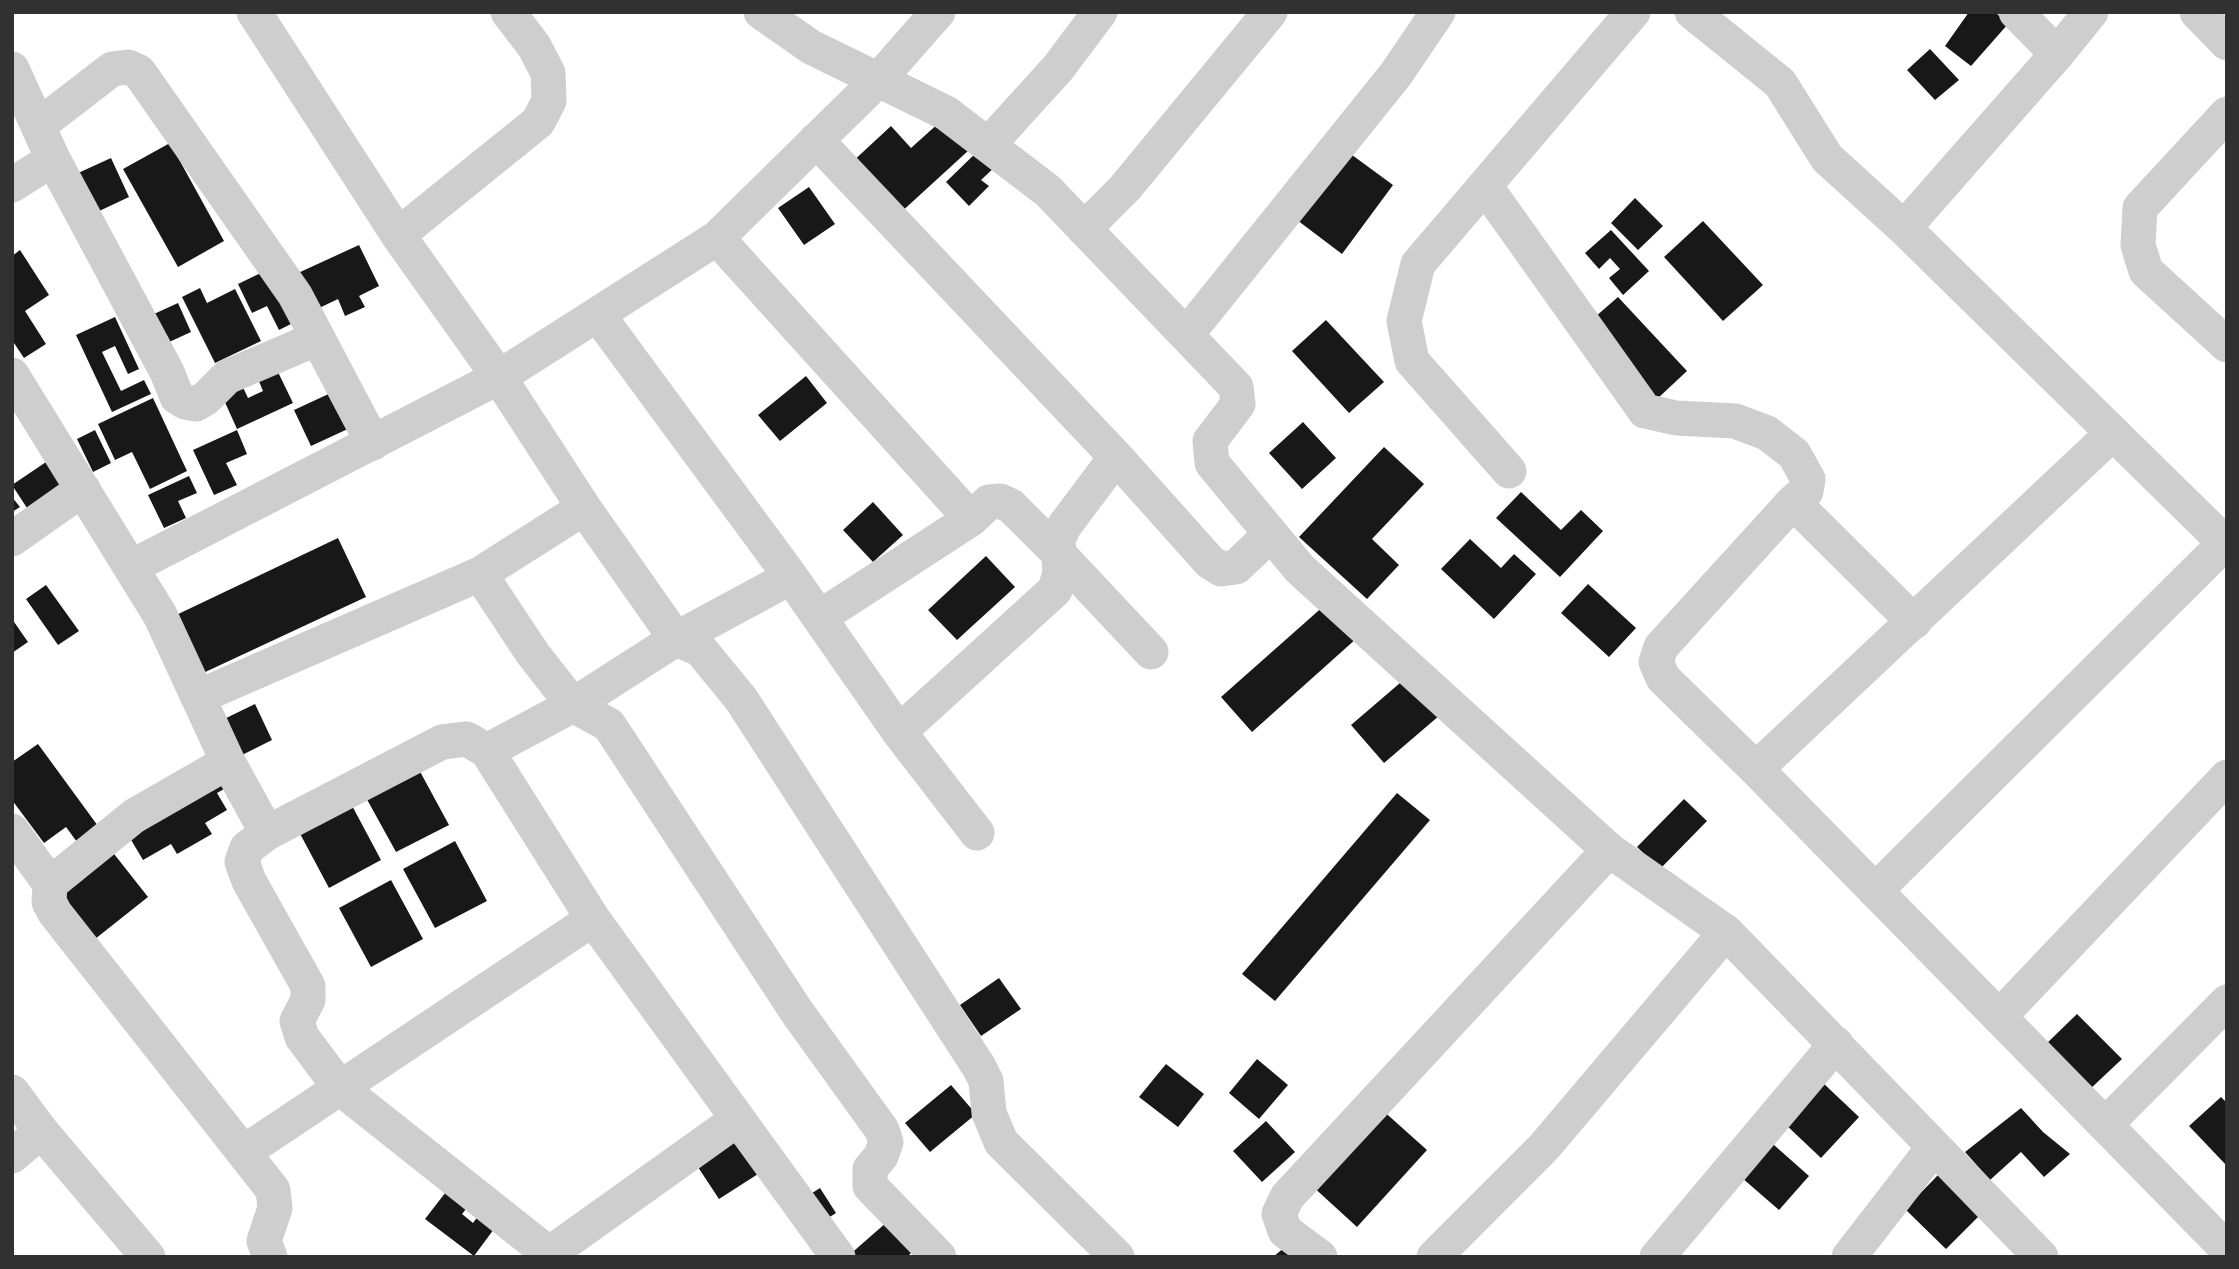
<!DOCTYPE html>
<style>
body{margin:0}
#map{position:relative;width:2239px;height:1269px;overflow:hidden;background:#fff;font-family:Helvetica,sans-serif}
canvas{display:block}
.frame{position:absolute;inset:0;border:14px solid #313131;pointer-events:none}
</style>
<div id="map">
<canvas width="2239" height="1269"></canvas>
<div class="frame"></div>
</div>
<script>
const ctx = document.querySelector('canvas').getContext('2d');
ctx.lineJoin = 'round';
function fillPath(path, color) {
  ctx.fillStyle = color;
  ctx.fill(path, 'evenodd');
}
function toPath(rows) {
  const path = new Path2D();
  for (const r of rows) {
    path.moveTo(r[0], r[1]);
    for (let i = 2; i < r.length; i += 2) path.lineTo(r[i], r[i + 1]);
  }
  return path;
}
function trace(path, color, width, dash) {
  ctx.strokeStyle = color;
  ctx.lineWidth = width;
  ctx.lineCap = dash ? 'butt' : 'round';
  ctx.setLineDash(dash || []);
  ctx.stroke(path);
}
const building = toPath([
 [1969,12,1995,12,2008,24,1971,66,1945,46],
 [1930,49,1959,80,1935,100,1907,70],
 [941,121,969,150,898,215,850,164,891,126,911,148],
 [170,143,224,241,178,267,123,169],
 [981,148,997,165,981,180,989,186,969,206,946,182],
 [1348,152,1393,185,1342,254,1297,220],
 [111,158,129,197,95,213,76,174],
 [809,187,835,224,804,245,778,208],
 [1635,198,1663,226,1638,250,1611,223],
 [1703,221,1763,285,1723,321,1664,257],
 [1611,230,1649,271,1623,295,1609,278,1620,269,1610,258,1599,269,1585,253],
 [359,245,379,286,359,296,365,307,345,316,338,299,315,310,298,273],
 [20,250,49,295,25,311,46,344,24,358,12,340,12,256],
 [269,269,295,322,279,330,267,306,252,313,238,284],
 [200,288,207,303,235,289,261,341,215,363,182,297],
 [1618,297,1687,371,1657,399,1587,324],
 [178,303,191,332,167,343,154,314],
 [115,317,139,369,128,374,115,346,102,352,121,391,144,380,151,394,112,412,76,335],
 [1326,320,1384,382,1349,413,1292,351],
 [277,370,293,403,237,429,219,389,239,379,248,398,263,391,258,379],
 [806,376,827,403,780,441,758,415],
 [335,391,352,427,311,446,294,410],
 [153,398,187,471,150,489,132,452,115,460,98,424],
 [1303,422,1336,458,1302,489,1269,453],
 [95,430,111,463,93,472,77,439],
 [237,430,247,454,226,463,237,485,214,495,193,450],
 [1384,447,1424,484,1372,539,1399,565,1367,599,1299,537],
 [49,460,65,481,27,508,12,485],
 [189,476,197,493,178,501,186,518,164,528,148,495],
 [1521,492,1561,530,1581,510,1603,531,1560,577,1496,518],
 [12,497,20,507,12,512],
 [873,502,903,535,873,562,843,530],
 [338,538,366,597,201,674,174,616],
 [1470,539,1501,568,1514,554,1536,574,1494,619,1441,569],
 [986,556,1015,587,957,640,928,610],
 [1588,584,1636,628,1609,657,1561,613],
 [46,585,79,631,58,645,26,599],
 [1326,604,1357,638,1252,732,1221,697],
 [12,619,28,642,12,653],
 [1407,677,1440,715,1384,763,1351,725],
 [255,704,272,740,238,757,220,721],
 [38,744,98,826,77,842,66,827,44,843,12,800,12,762],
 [417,766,449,825,396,852,364,794],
 [216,775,224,789,217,793,227,810,205,823,212,834,177,854,171,844,143,860,127,833],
 [1397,793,1430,820,1275,1001,1242,974],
 [1684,799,1707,821,1660,869,1637,847],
 [349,800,381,860,329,888,297,828],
 [455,841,487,901,435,928,403,869],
 [107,845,148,897,95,939,54,888],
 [391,880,423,939,371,967,339,908],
 [999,978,1021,1009,981,1036,960,1005],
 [2077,1014,2122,1059,2088,1091,2044,1046],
 [1257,1059,1288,1085,1259,1119,1229,1093],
 [1166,1064,1204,1094,1178,1127,1139,1097],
 [1822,1082,1859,1117,1821,1158,1783,1122],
 [951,1085,976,1114,930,1152,905,1123],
 [2221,1097,2227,1103,2227,1166,2189,1126],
 [1380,1108,1427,1150,1357,1227,1310,1184],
 [2021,1108,2043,1132,2070,1154,2044,1177,2021,1152,1990,1180,1965,1152],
 [1266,1121,1295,1152,1262,1182,1233,1151],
 [733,1136,758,1174,719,1199,694,1161],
 [1765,1137,1809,1176,1779,1210,1734,1171],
 [1939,1174,1980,1215,1946,1249,1905,1209],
 [449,1188,470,1204,462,1214,473,1223,481,1212,497,1225,474,1256,425,1219],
 [820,1188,836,1213,817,1225,801,1200],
 [887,1222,912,1252,907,1257,847,1257],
 [1285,1247,1293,1257,1273,1257]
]);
const minor = toPath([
 [254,12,398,235,499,377,584,508,676,639,700,649,741,699,979,1067,986,1081,989,1113,1001,1142,1117,1257],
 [761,12,811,47,946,113,1048,191,1236,387,1238,404,1210,441,1212,463,1300,569,1609,850,1726,932,2041,1257],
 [1692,12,1780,83,1827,158,1904,228,2227,545],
 [2016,12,2057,54],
 [2197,12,2227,43],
 [12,69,53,159,167,372,177,397,185,402,196,404,206,398,227,377,318,338],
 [2227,114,2140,208,2138,245,2146,271,2227,345],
 [38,126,112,69,128,67,139,72,295,295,373,443],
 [816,140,1116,457,1210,562,1221,569,1236,567,1271,534],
 [989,144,1058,68,1100,12],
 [12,185,53,159],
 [1485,186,1645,411,1676,418,1735,421,1767,433,1794,454,1808,479,1806,491,1793,502,1661,647,1656,662,1663,678,1756,769,2221,1243],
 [1904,228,2057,54,2091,12],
 [1084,229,1125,188,1270,12],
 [398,235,538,122,549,101,548,73,534,46,508,12],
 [717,238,971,519],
 [598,315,791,577,899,732,977,833],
 [1187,334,1396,74,1438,12],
 [12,375,160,615,228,762,267,833],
 [1509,471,1412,361,1404,321,1418,264,1633,12],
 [1793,502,1914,622],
 [584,508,480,574,533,654,573,705,609,725,797,1012,882,1130,886,1142,881,1156,870,1169,870,1186,939,1257],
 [12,539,83,489],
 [131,567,499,377,717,238,879,79,938,12],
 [820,617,971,519,989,502,1000,501,1011,506,1058,553,1151,652],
 [198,697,480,574],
 [899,732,1055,590,1060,573,1058,539,1065,525,1116,457],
 [487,751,573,705,676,639,791,577],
 [1756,769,2113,433],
 [12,831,50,884,134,816,228,762],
 [50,884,49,902,55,913,273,1190,275,1208,264,1241,270,1257],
 [1875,891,2225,543],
 [1999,1017,2227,777],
 [12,1092,41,1131,148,1257],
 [2105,1125,2227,1002],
 [244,1152,593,919],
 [12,1156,41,1131],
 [549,1254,738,1119],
 [553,1257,340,1088,302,1037,297,1021,308,1000,308,986,249,881,242,862,247,848,267,833,442,742,467,739,487,751,593,919,838,1257],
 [1320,1257,1285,1231,1279,1214,1287,1197,1609,850],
 [1434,1257,1544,1147,1726,932],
 [1657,1257,1836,1044],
 [1849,1257,1934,1147]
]);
fillPath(building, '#181818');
trace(minor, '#cecece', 35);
</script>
